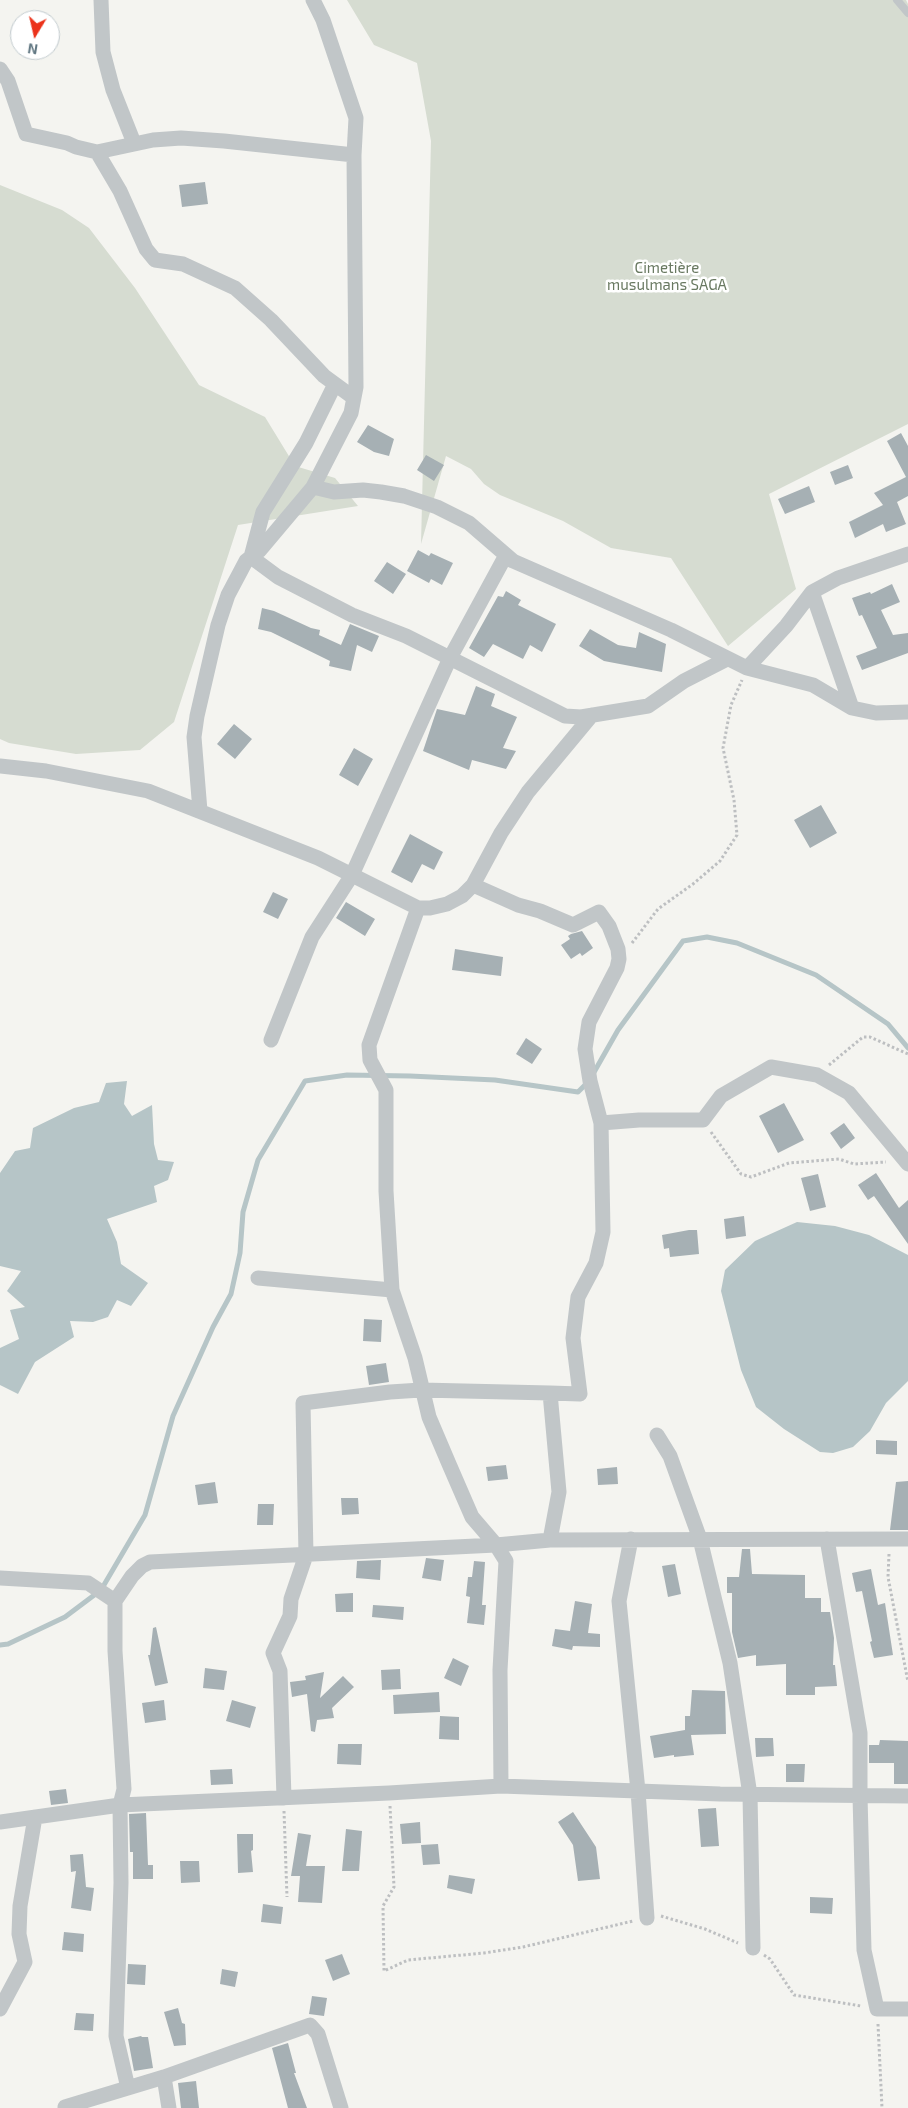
<!DOCTYPE html>
<meta charset="utf-8">
<style>
body{margin:0}
#map{position:relative;width:908px;height:2108px;overflow:hidden;background:#f4f4f0;font-family:"Exo 2",sans-serif}
canvas{display:block}
.north{position:absolute;left:10px;top:10px;width:50px;height:50px;box-sizing:border-box;background:#fff;border:1px solid #c0c9cd;border-radius:50%;rotate:189deg;font-size:14px;font-weight:700;line-height:20px;text-align:center;color:#627883}
.north::after{content:'';display:block;margin:auto;width:18px;height:22px;background:#eb321a;clip-path:polygon(50% 0,100% 100%,50% 72%,0 100%)}
</style>
<div id="map">
<canvas width="908" height="2108"></canvas>
<div class="north">N</div>
</div>
<script>
const ctx = document.querySelector('canvas').getContext('2d');
ctx.lineJoin = 'round';
function fillPath(path, color) {
  ctx.fillStyle = color;
  ctx.fill(path, 'evenodd');
}
function toPath(rows) {
  const path = new Path2D();
  for (const r of rows) {
    path.moveTo(r[0], r[1]);
    for (let i = 2; i < r.length; i += 2) path.lineTo(r[i], r[i + 1]);
  }
  return path;
}
function trace(path, color, width, dash) {
  ctx.strokeStyle = color;
  ctx.lineWidth = width;
  ctx.lineCap = dash ? 'butt' : 'round';
  ctx.setLineDash(dash || []);
  ctx.stroke(path);
}
function label(font, color, halo, rows, align = 'center') {
  ctx.font = font + ' "Exo 2",sans-serif';
  ctx.lineWidth = 5;
  ctx.setLineDash([]);
  ctx.textBaseline = 'middle';
  ctx.strokeStyle = halo;
  ctx.fillStyle = color;
  for (const [text, x, y, turn = 0] of rows) {
    ctx.save();
    ctx.translate(x, y);
    ctx.rotate((+turn || 0) * Math.PI / 180);
    ctx.textAlign = isNaN(turn) ? turn : align;
    if (halo) ctx.strokeText(text, 0, 0);
    ctx.fillText(text, 0, 0);
    ctx.restore();
  }
}
const green = toPath([
 [347,0,906,0,908,4,908,424,769,494,796,589,728,646,671,558,611,548,563,521,500,495,484,484,471,469,446,456,421,544,431,141,417,63,374,45],
 [0,185,62,210,89,228,135,288,199,385,265,417,295,466,335,478,358,506,238,525,174,722,140,750,76,754,9,743,0,739]
]);
const water = toPath([
 [127,1081,124,1104,132,1116,152,1105,154,1144,158,1160,174,1162,168,1180,154,1186,157,1202,107,1219,117,1242,121,1264,148,1283,131,1306,117,1300,108,1317,93,1322,70,1321,74,1337,35,1362,18,1394,0,1385,0,1348,19,1339,10,1310,25,1307,7,1291,21,1271,0,1266,0,1173,15,1151,30,1148,33,1128,74,1108,99,1102,106,1083],
 [797,1222,835,1226,869,1235,908,1255,908,1381,886,1403,870,1431,853,1447,833,1453,820,1452,784,1429,756,1407,741,1370,721,1291,725,1270,755,1241]
]);
const stream = toPath([
 [593,1074,618,1030,683,941,707,937,737,943,816,975,888,1024,908,1048],
 [0,1645,8,1644,65,1617,101,1590,145,1515,173,1416,213,1327,231,1294,240,1253,243,1212,258,1160,305,1081,347,1075,410,1076,495,1080,578,1092,587,1083]
]);
const building = toPath([
 [205,182,208,204,182,207,179,185],
 [368,425,394,439,389,456,374,452,357,442],
 [901,433,908,446,908,496,897,502,906,524,886,532,883,524,855,538,849,522,883,505,874,493,906,477,887,441],
 [426,455,444,465,434,481,417,470],
 [848,465,853,478,835,485,830,472],
 [809,486,815,502,785,514,778,499],
 [418,550,429,556,431,553,453,563,442,585,431,579,429,583,407,571],
 [387,562,406,574,393,594,374,581],
 [892,584,900,602,881,610,893,635,908,633,908,653,862,670,856,656,877,648,862,615,859,616,852,598,870,592,871,594],
 [506,591,521,600,518,605,556,624,542,652,530,645,523,659,493,644,484,657,469,648,498,596,503,597],
 [262,608,274,611,311,628,320,630,319,635,341,645,350,624,379,636,372,652,357,645,351,671,329,666,330,661,271,632,258,629],
 [590,629,618,645,636,648,639,632,666,644,662,672,604,661,579,646],
 [476,686,495,694,491,706,517,717,503,748,516,751,506,769,472,760,469,770,423,751,437,709,465,715],
 [234,724,252,739,235,759,217,744],
 [354,748,373,759,358,786,339,775],
 [821,805,837,833,810,848,794,820],
 [410,834,443,852,434,870,422,864,412,883,391,872],
 [273,892,288,899,278,919,263,912],
 [346,902,375,919,365,936,336,918],
 [582,931,593,948,582,956,580,953,571,959,561,945,570,939,568,936,571,934],
 [455,949,503,957,501,976,452,970],
 [526,1038,542,1049,532,1064,516,1054],
 [784,1103,804,1140,778,1153,759,1116],
 [844,1123,855,1138,841,1149,830,1133],
 [876,1173,899,1208,908,1200,908,1244,874,1196,868,1200,858,1185],
 [818,1174,826,1207,810,1211,801,1178],
 [744,1216,746,1236,726,1239,724,1219],
 [689,1230,697,1230,699,1254,670,1257,669,1248,664,1249,662,1235],
 [364,1319,382,1320,381,1342,363,1341],
 [386,1363,389,1382,369,1385,366,1366],
 [876,1440,897,1441,897,1455,876,1454],
 [506,1465,508,1479,488,1481,486,1467],
 [617,1467,618,1484,598,1485,597,1469],
 [908,1481,908,1530,890,1530,896,1482],
 [215,1482,218,1503,198,1505,195,1485],
 [341,1498,358,1498,359,1514,342,1515],
 [258,1504,274,1504,273,1525,257,1525],
 [742,1549,750,1549,752,1574,805,1575,805,1598,821,1598,821,1612,830,1612,834,1638,833,1665,835,1665,837,1686,815,1687,815,1695,786,1695,786,1664,756,1666,756,1655,738,1658,732,1632,732,1593,727,1593,727,1577,739,1577],
 [426,1558,444,1560,441,1581,422,1578],
 [381,1560,380,1580,356,1578,357,1561],
 [474,1561,485,1562,482,1605,486,1605,484,1625,467,1623,470,1597,466,1596,468,1577,472,1577],
 [675,1564,681,1594,668,1597,662,1566],
 [871,1569,878,1605,885,1603,893,1655,874,1658,870,1642,872,1641,862,1591,856,1592,852,1573],
 [353,1593,353,1612,336,1612,335,1594],
 [575,1601,592,1604,588,1633,600,1634,600,1647,573,1646,572,1650,552,1646,555,1629,570,1631],
 [373,1605,404,1607,403,1620,372,1617],
 [156,1627,168,1683,155,1686,148,1655,150,1655,153,1628],
 [453,1658,469,1666,461,1686,444,1678],
 [205,1668,227,1671,224,1690,203,1688],
 [400,1669,401,1689,382,1690,381,1670],
 [324,1672,320,1698,343,1676,354,1687,332,1708,334,1718,317,1720,315,1732,311,1731,307,1694,292,1697,290,1682,306,1680,305,1676],
 [692,1690,725,1691,726,1734,691,1735,694,1755,674,1757,674,1755,654,1758,650,1736,685,1730,685,1716,690,1716],
 [439,1692,440,1712,394,1714,393,1695],
 [164,1700,166,1720,145,1723,142,1703],
 [232,1700,256,1707,250,1728,226,1721],
 [440,1716,459,1717,459,1740,439,1739],
 [755,1738,773,1738,774,1756,756,1757],
 [880,1740,908,1741,908,1784,894,1784,894,1763,869,1763,869,1745,879,1745],
 [338,1744,362,1744,361,1765,337,1764],
 [786,1764,805,1764,804,1782,786,1782],
 [232,1769,233,1784,211,1785,210,1770],
 [66,1789,68,1803,51,1805,49,1791],
 [716,1808,719,1846,701,1847,698,1809],
 [573,1812,596,1847,600,1879,578,1881,573,1845,558,1822],
 [146,1813,148,1865,153,1865,153,1879,133,1879,133,1852,130,1852,129,1814],
 [420,1822,421,1843,402,1844,400,1824],
 [346,1829,362,1831,359,1871,342,1871],
 [298,1833,311,1835,306,1866,325,1866,322,1903,298,1902,300,1876,291,1876],
 [237,1834,253,1834,253,1850,251,1851,253,1872,238,1873],
 [438,1844,440,1864,423,1865,421,1845],
 [83,1854,86,1887,94,1888,91,1911,71,1908,76,1871,71,1872,70,1855],
 [180,1861,199,1861,200,1882,181,1883],
 [449,1875,475,1879,472,1894,447,1888],
 [810,1897,833,1898,832,1914,810,1913],
 [263,1904,283,1907,281,1924,261,1922],
 [64,1932,84,1934,83,1952,62,1950],
 [342,1954,350,1974,333,1981,325,1960],
 [128,1964,146,1965,145,1985,127,1984],
 [222,1969,238,1972,235,1987,220,1984],
 [312,1996,327,1998,324,2016,309,2014],
 [178,2008,182,2023,185,2024,186,2045,174,2046,164,2012],
 [76,2013,94,2014,93,2031,74,2030],
 [141,2036,142,2037,148,2037,153,2068,134,2071,128,2039],
 [288,2043,296,2073,294,2073,307,2108,288,2108,272,2048],
 [196,2081,199,2108,181,2108,178,2083]
]);
const path = toPath([
 [632,943,658,909,693,884,720,861,737,835,734,800,723,748,731,705,742,680],
 [829,1065,863,1037,870,1037,908,1054],
 [711,1132,741,1174,751,1177,789,1163,839,1159,854,1164,886,1162],
 [889,1554,888,1577,908,1682],
 [390,1806,394,1887,383,1906,384,1971,408,1960,484,1953,523,1947,633,1921],
 [284,1811,287,1897],
 [661,1916,705,1929,738,1943],
 [764,1955,770,1959,794,1995,861,2006],
 [878,2024,882,2108]
]);
const lane = toPath([
 [897,0,908,13]
]);
const street = toPath([
 [101,0,103,52,113,90,134,143],
 [0,69,8,81,26,134,67,143,76,147,97,152,153,140,181,138,224,141,354,155],
 [97,152,120,191,146,249,155,260,183,264,235,288,271,320,324,376,354,398],
 [335,384,306,443,263,512,251,557,278,577,352,615,406,636,565,716,581,717,648,706,684,681,727,659],
 [313,487,334,492,363,490,381,492,404,496,437,507,469,523,513,561,671,630,747,668,813,685,852,708,876,713,908,712],
 [812,592,852,708],
 [747,668,786,626,812,592,838,578,908,554],
 [0,766,46,771,148,791,318,858,418,908,430,908,447,904,462,896,473,885,501,833,528,792,592,715],
 [200,811,194,737,197,716,218,625,228,595,246,561,260,550,313,487,351,413,356,387,354,155,356,118,323,20,313,0],
 [473,885,518,905,540,911,573,925,599,912,609,926,618,949,619,959,617,968,589,1022,585,1049,590,1081,601,1123,603,1232,596,1263,578,1297,573,1338,580,1394,550,1393,559,1492,550,1540],
 [418,908,369,1045,370,1060,386,1090,386,1191,392,1290,415,1358,429,1417,449,1464,472,1517,496,1545,506,1561,500,1670,501,1786],
 [271,1040,312,937,352,875,450,658,506,555],
 [601,1123,639,1120,703,1120,721,1096,771,1067,817,1075,849,1093,908,1164],
 [258,1278,392,1290],
 [657,1435,670,1456,700,1539,730,1663,750,1795,753,1948],
 [631,1539,619,1601,638,1791,647,1918],
 [827,1539,860,1733,860,1796,864,1950,877,2009,908,2009],
 [0,1578,88,1583,115,1601,115,1651,124,1789,120,1805,121,1883,116,2036,128,2088],
 [115,1601,132,1576,142,1566,150,1562,496,1545,550,1540,908,1539],
 [284,1798,280,1671,273,1653,290,1616,291,1599,306,1555,303,1403,390,1392,421,1390,550,1393],
 [0,1822,120,1805,389,1793,501,1786,720,1794,908,1796],
 [0,2009,25,1962,19,1934,20,1906,35,1817],
 [65,2107,164,2077],
 [169,2108,164,2077,310,2025,318,2034,341,2108]
]);
const parkNames = [
 ["Cimetière",667,268],
 ["musulmans SAGA",667,285]
];
fillPath(green, '#d6dcd1');
fillPath(water, '#b6c5c7');
trace(stream, '#b6c5c7', 5);
fillPath(building, '#a6b0b4');
trace(path, '#bdbfc1', 3, [2.5, 2.5]);
trace(lane, '#c1c6c8', 8);
trace(street, '#c1c6c8', 15);
label('15px', '#697961', '#fff', parkNames);
</script>
